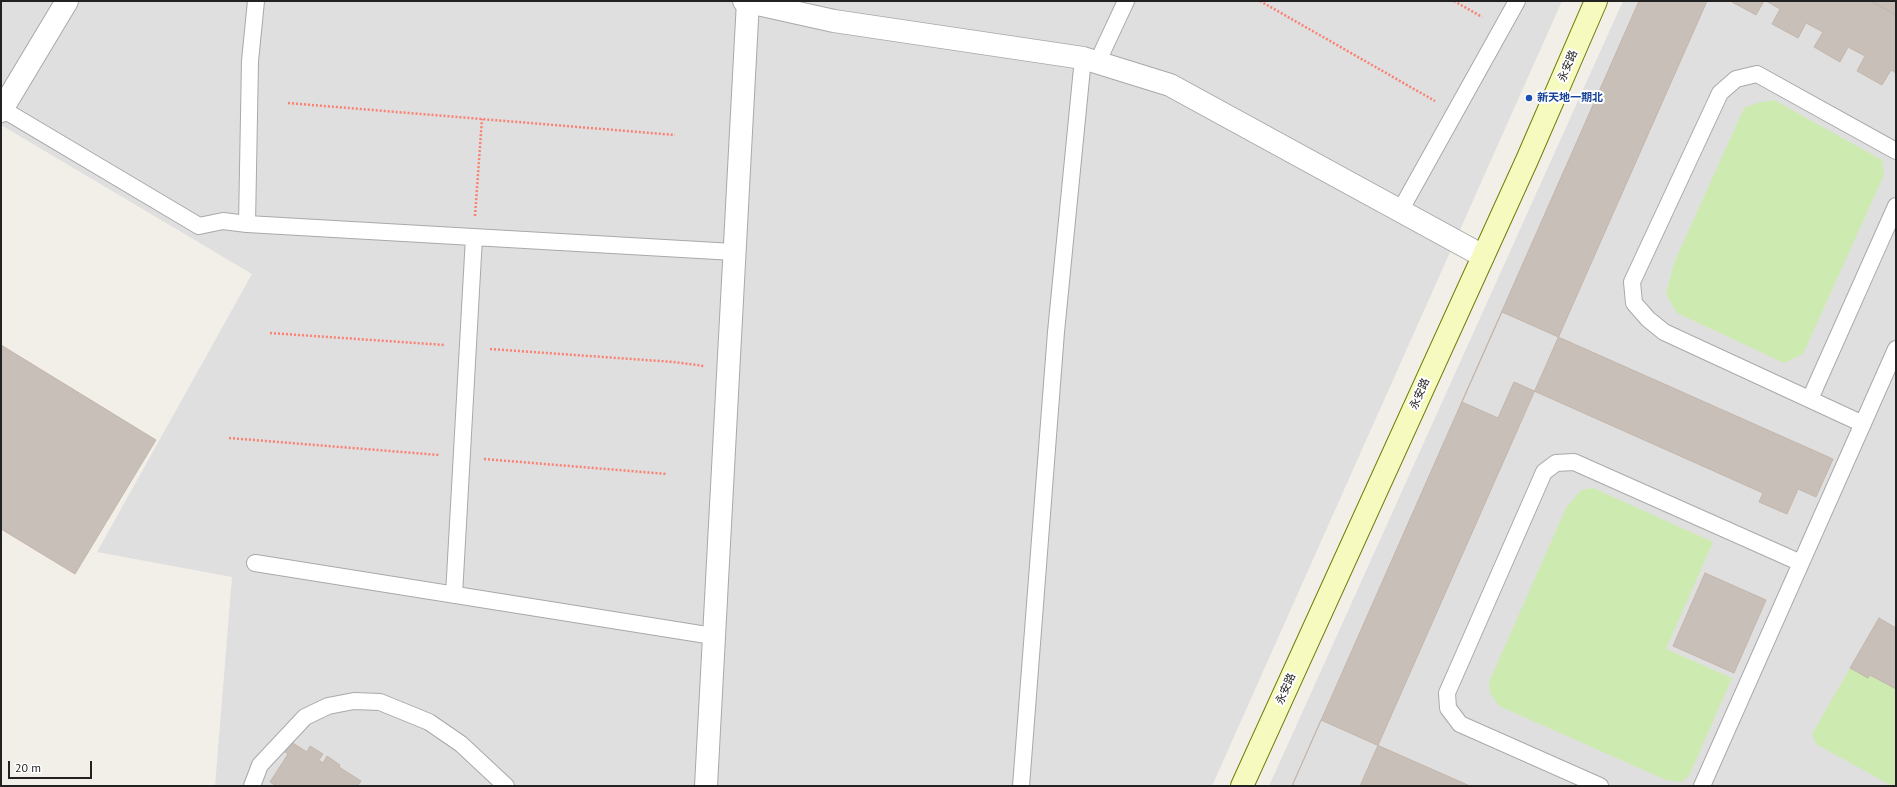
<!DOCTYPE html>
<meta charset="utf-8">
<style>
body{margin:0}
#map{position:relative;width:1897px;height:787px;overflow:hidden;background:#f2efe9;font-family:"PT Sans",sans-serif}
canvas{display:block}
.frame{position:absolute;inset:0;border:2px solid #222;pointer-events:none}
.scale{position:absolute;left:8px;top:761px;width:84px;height:18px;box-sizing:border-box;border:2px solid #222;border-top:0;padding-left:5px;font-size:12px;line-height:14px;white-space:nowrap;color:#222;-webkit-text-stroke:3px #fff;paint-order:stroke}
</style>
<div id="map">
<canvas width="1897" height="787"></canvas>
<div class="frame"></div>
<div class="scale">20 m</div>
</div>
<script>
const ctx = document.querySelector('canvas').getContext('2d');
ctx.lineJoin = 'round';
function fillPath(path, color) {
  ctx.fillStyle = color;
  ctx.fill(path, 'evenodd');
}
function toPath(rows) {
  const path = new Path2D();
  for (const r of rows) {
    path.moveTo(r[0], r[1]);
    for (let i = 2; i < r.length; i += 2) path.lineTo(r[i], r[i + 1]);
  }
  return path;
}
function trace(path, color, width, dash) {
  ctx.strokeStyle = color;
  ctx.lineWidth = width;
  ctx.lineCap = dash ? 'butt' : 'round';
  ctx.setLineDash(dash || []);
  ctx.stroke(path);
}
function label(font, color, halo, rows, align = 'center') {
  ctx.font = font + ' "PT Sans","Noto Sans SC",sans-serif';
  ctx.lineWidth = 4;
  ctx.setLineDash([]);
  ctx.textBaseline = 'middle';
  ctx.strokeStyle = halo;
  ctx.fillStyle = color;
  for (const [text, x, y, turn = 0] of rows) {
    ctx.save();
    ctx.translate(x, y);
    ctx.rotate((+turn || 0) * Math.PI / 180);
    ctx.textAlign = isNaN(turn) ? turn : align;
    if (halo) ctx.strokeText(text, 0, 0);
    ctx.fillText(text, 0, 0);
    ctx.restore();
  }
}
const residential = toPath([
 [1,1,1562,1,1212,786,215,786,232,577,97,552,252,274,1,125],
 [1623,1,1896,1,1896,786,1269,786]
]);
const grass = toPath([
 [1774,100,1882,160,1884,175,1803,354,1784,363,1677,313,1666,294,1674,263,1744,108,1757,103],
 [1593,488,1713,542,1666,649,1732,678,1689,776,1681,782,1666,780,1499,706,1490,693,1489,682,1566,508,1581,490],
 [1850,668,1868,678,1870,675,1896,689,1896,786,1892,786,1816,744,1812,734]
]);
const building = toPath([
 [1639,1,1707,1,1360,786,1292,786,1639,1],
 [1733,1,1764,1,1756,15,1732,2,1733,1],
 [1766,1,1871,1,1896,15,1896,73,1891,70,1882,85,1857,71,1865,56,1848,47,1840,62,1814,47,1823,32,1806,23,1798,38,1772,24,1780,9,1766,1],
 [1871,1,1896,1,1896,15,1871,1],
 [1502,312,1833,459,1816,497,1798,489,1787,514,1759,502,1763,493,1514,382,1498,418,1462,402,1502,312],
 [1,345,156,440,75,574,1,529,1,345],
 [1705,573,1766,600,1734,673,1673,646,1705,573],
 [1879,618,1896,628,1896,689,1870,675,1868,678,1850,668,1879,618],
 [1321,720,1377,745,1470,786,1292,786,1321,720],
 [288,740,307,752,310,746,323,754,319,760,323,763,327,756,340,765,339,767,361,781,358,785,360,786,276,786,270,782,288,754,282,750,288,740]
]);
const path = toPath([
 [1260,1,1435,101],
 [1454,1,1482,17],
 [288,103,675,135],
 [475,216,482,119],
 [270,333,445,345],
 [490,349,674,362,704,366],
 [229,438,439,455],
 [484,459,667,474]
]);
const lane = toPath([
 [256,1,250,61,247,224,734,252],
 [1097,63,1126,1],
 [2,109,199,226,223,221,247,224],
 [1400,211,1517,1],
 [1810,399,1896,206],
 [1863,424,1664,332,1648,319,1634,303,1632,282,1720,93,1736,79,1757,74,1896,151],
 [255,563,713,636],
 [454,595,474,237],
 [252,786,260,765,305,717,328,706,354,701,380,702,429,722,461,744,506,786],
 [1021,786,1056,332,1083,58],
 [1600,786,1460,724,1448,708,1447,693,1544,472,1556,463,1574,462,1801,563],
 [1702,786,1896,349]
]);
const street = toPath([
 [744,1,834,21,1083,58,1170,85,1483,256],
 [1,111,67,1],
 [706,786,748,1]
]);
const secondary = toPath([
 [1242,786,1527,160,1596,1]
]);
const markers = [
 [1529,98,4,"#1a4fb4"]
];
const streetNames = [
 ["永安路",1568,66,-67],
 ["永安路",1420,394,-66],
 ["永安路",1286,689,-66]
];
const transitNames = [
 ["新天地一期北",1537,98]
];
fillPath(residential, '#e0dfdf');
fillPath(grass, '#cdebb0');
fillPath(building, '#c7bfb8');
trace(building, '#c4b6ab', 1);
trace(lane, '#a9a9a9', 18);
trace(street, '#a9a9a9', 24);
trace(secondary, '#707d05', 24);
trace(path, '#fa8072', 2.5, [2, 2]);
trace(lane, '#fff', 16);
trace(street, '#fff', 22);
trace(secondary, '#f7fabf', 22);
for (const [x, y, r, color] of markers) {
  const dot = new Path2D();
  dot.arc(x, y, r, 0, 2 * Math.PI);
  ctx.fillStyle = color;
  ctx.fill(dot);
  trace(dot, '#fff', 1.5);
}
label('11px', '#222', '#fff', streetNames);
label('bold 11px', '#164399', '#fff', transitNames, 'left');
</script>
